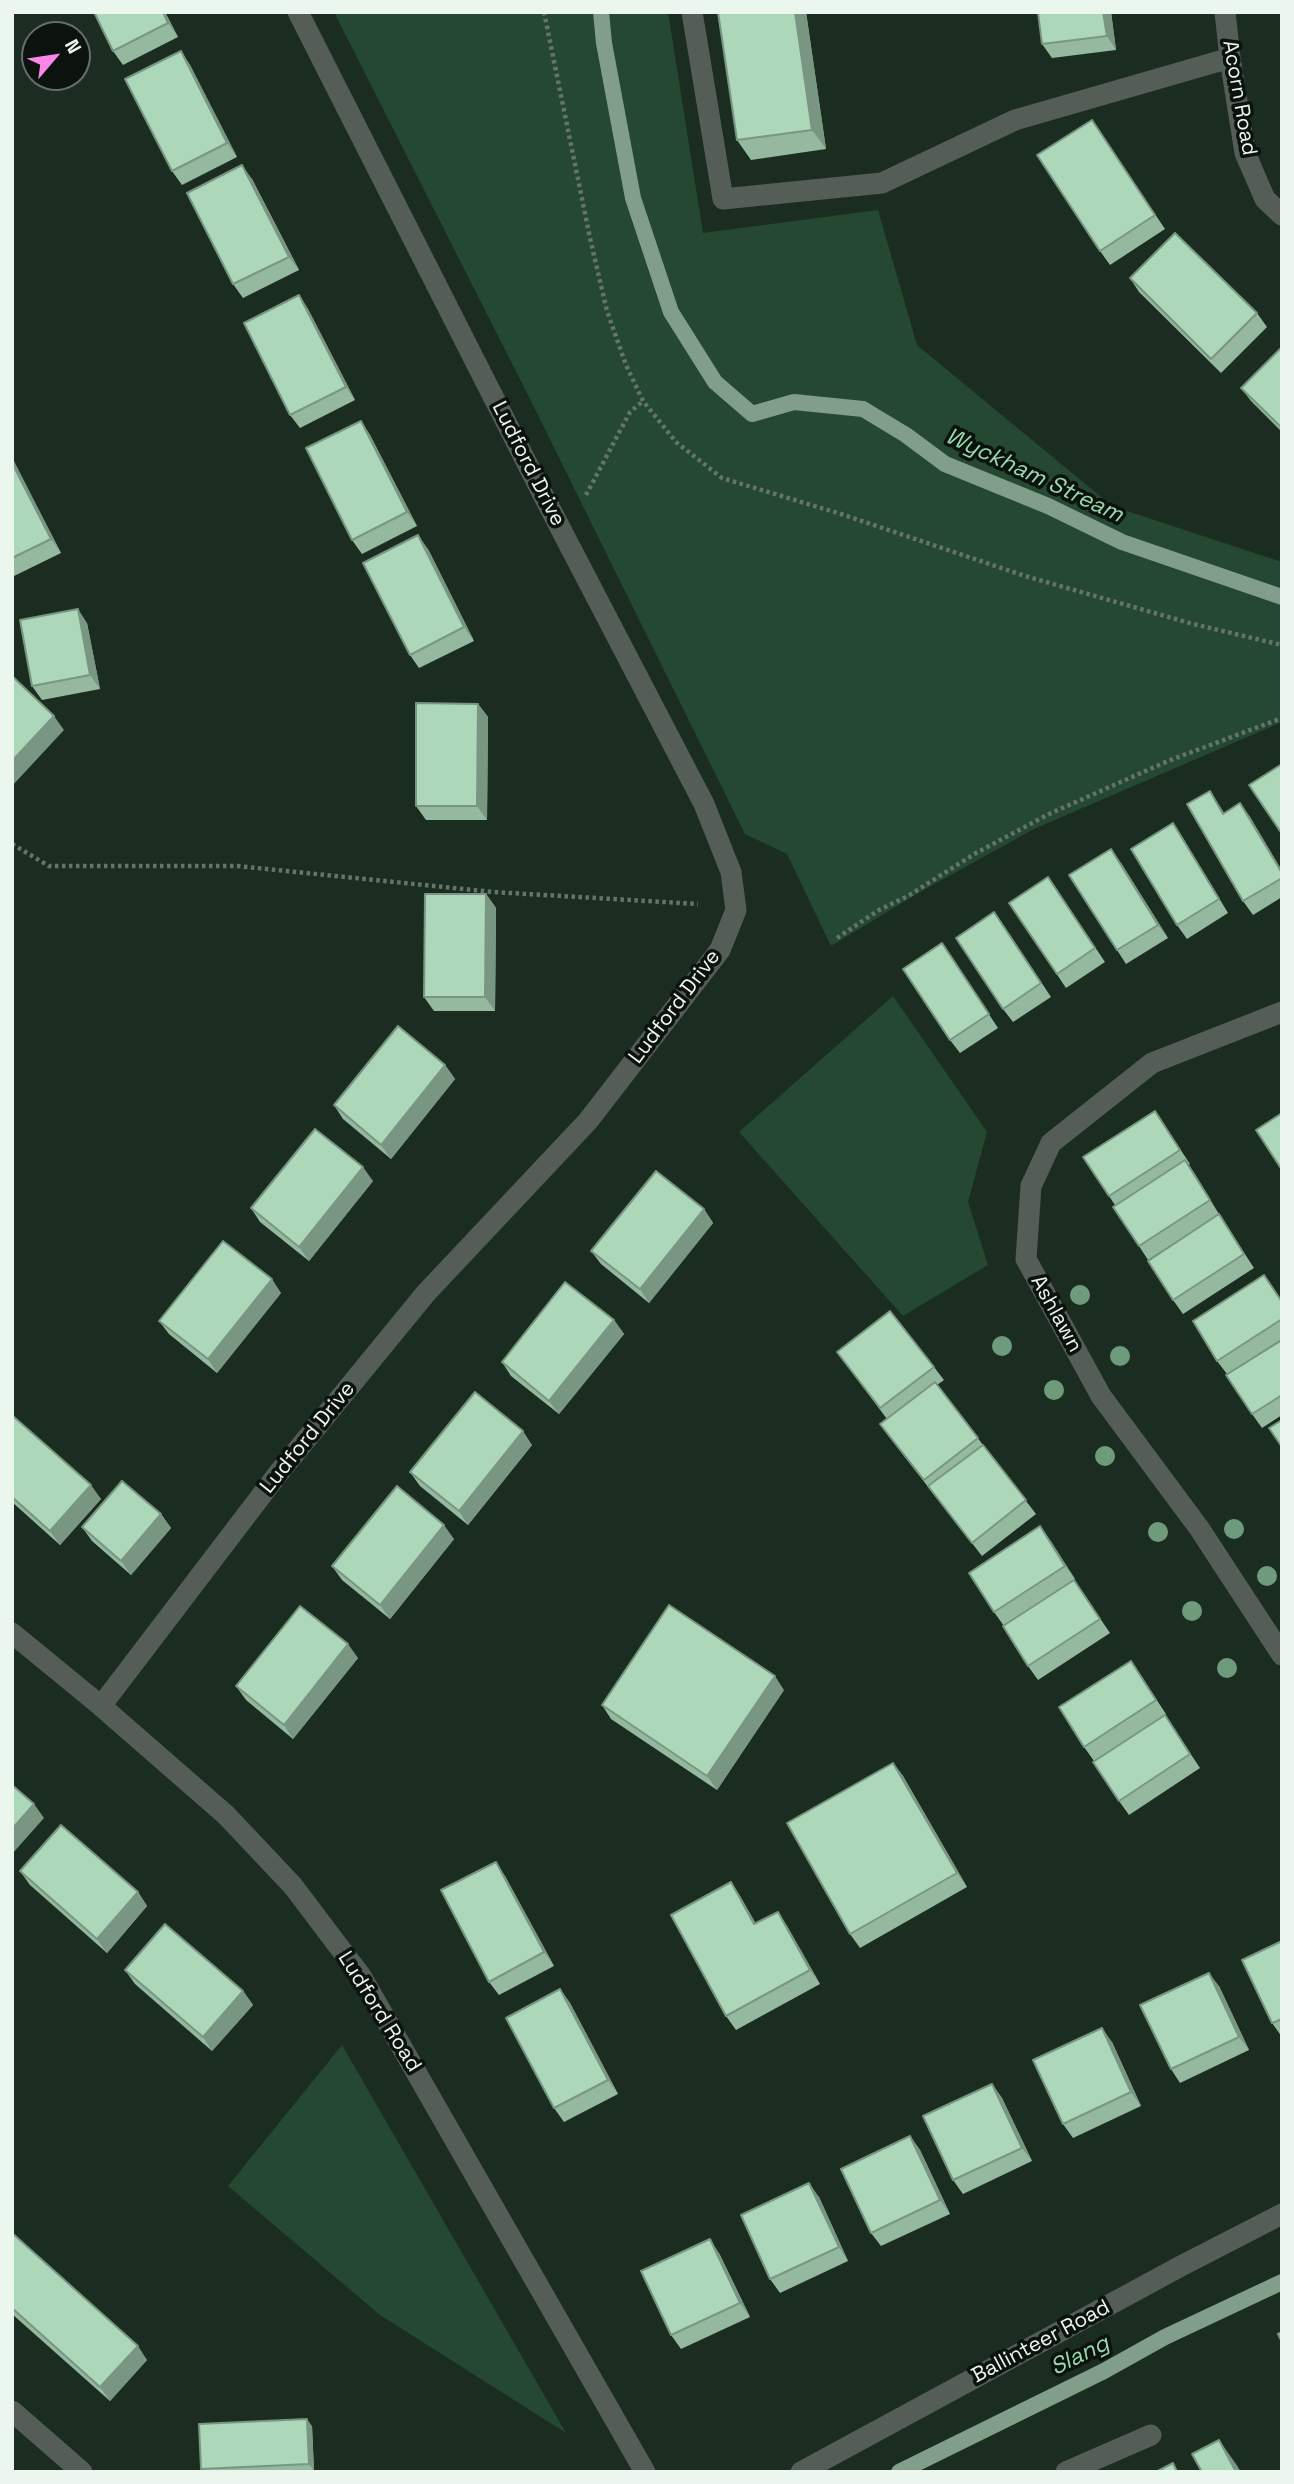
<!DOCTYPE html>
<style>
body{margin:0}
#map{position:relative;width:1294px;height:2484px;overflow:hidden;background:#1b2d21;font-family:"Space Grotesk",sans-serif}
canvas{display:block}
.frame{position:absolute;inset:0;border:14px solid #ebf6ee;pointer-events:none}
.north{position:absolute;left:21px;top:21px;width:70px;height:70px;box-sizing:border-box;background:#0c130e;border:2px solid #656e68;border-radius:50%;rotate:61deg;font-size:19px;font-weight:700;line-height:28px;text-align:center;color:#ebf6ee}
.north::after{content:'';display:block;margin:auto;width:24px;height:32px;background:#fb87e6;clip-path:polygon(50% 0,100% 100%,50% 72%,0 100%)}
</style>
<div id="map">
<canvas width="1294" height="2484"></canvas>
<div class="frame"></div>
<div class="north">N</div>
</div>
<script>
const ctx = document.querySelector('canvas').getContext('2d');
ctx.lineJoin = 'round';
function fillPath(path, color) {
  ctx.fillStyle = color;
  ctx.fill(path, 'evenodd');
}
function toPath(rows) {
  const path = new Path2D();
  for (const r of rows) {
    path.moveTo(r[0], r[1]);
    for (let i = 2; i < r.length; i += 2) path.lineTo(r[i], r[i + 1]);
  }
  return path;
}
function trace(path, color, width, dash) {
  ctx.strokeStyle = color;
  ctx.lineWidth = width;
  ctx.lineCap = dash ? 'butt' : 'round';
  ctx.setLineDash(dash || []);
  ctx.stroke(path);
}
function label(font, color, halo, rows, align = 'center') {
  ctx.font = font + ' "Space Grotesk",sans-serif';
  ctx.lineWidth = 7;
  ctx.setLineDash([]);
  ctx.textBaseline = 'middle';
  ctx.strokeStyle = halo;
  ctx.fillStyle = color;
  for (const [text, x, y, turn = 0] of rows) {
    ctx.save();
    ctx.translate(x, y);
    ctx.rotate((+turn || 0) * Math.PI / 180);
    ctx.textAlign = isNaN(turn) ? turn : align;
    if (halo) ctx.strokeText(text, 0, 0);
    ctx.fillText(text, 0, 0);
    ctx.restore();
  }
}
const green = toPath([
 [334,12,668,12,703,233,878,210,917,345,1112,506,1282,562,1282,722,1034,829,920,892,831,946,787,854,745,834,530,399],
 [893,996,987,1132,968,1202,988,1265,903,1316,739,1132],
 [342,2045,566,2433,380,2315,228,2186]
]);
const stream = toPath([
 [601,12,604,43,633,198,671,312,715,382,752,414,794,402,863,409,906,435,945,464,1048,506,1122,542,1282,597],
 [899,2472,1104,2371,1165,2337,1282,2282]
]);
const path = toPath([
 [544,12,590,238,607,311,626,365,643,401,676,442,722,478,841,514,1025,576,1193,624,1282,645],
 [586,495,630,412,643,401],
 [12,844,49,866,237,866,493,892,698,904],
 [837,938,879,910,908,896,976,853,1049,814,1168,761,1282,718]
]);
const minor = toPath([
 [692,12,723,199,882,183,1015,120,1230,58],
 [1225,12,1230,58,1245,153,1265,199,1282,215],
 [1282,1012,1152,1063,1051,1143,1031,1186,1026,1259,1101,1396,1199,1528,1282,1655],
 [12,1633,101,1706,226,1815,293,1886,361,1976,645,2472],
 [101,1706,277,1475,426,1293,588,1121,720,950,736,910,731,872,704,804,541,491,298,12],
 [12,2411,82,2472],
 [801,2472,1181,2266,1282,2214],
 [1066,2472,1151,2435]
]);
const trees = [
 [1080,1295],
 [1002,1346],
 [1120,1356],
 [1054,1390],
 [1105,1456],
 [1234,1529],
 [1158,1532],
 [1267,1576],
 [1192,1611],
 [1227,1668]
];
const wall = toPath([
 [165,12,178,37,123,65,113,51],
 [806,12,826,149,751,160,737,140],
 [1038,12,1111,12,1116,50,1052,58,1042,44],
 [181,51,190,65,237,157,182,185,172,171],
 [1101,134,1165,229,1110,265,1100,251],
 [252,179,299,270,243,298,233,284],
 [1130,278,1257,313,1267,327,1221,373,1139,292],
 [299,295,308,309,355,400,300,428,290,415],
 [1282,347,1282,432,1251,401,1241,388],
 [361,421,370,435,417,526,362,554,352,540],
 [12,459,61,553,12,577],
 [428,549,474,641,419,668,410,655],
 [87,623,100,689,42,700,32,686],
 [478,704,488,717,487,820,426,820,416,806],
 [1240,803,1250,817,1282,871,1282,897,1253,915,1243,901,1219,805,1224,813],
 [1173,823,1182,837,1228,913,1187,939,1177,925],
 [1121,863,1168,938,1126,964,1117,950],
 [1048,877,1105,962,1066,988,1009,903],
 [486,894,496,908,495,1011,434,1011,424,997],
 [1004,926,1051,997,1013,1022,1003,1009],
 [951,957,998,1028,960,1053,950,1040],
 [445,1065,455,1079,391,1159,343,1119,334,1105],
 [1155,1111,1190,1164,1188,1165,1219,1214,1148,1260,1139,1246,1115,1205,1083,1157],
 [373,1181,309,1261,260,1222,251,1208],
 [704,1209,713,1223,649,1303,601,1264,591,1251],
 [1228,1228,1254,1268,1183,1314,1173,1300],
 [1264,1275,1282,1301,1282,1339,1227,1374,1217,1361],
 [281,1293,217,1373,169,1334,159,1321],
 [614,1320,624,1334,559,1414,511,1376,502,1362],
 [1282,1340,1282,1415,1262,1428,1252,1414],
 [837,1352,934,1367,944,1380,937,1385,1036,1514,982,1556,890,1438,880,1424,887,1419],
 [12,1419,101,1499,60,1545,12,1502],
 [532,1445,468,1525,420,1486,410,1472],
 [161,1514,171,1528,131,1575,92,1541,82,1527],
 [454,1539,390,1619,342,1580,332,1566],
 [1050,1540,1075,1579,1004,1626,994,1612],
 [1074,1580,1110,1633,1038,1680,1028,1666],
 [358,1658,293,1739,246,1700,236,1686],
 [1131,1661,1166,1714,1094,1761,1084,1747],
 [784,1690,717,1790,611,1719,602,1705],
 [1174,1729,1200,1768,1129,1815,1119,1801],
 [893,1763,903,1776,967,1887,860,1948,850,1934],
 [20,1871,138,1892,147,1906,107,1953,30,1885],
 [505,1876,554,1966,499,1995,489,1982],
 [731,1882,740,1896,756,1924,778,1912,787,1926,820,1984,736,2030,726,2016],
 [1282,1941,1282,2037,1272,2023],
 [125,1970,243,1991,253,2005,212,2051,135,1984],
 [1219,1986,1249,2050,1180,2083,1171,2069],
 [560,1989,570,2003,618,2094,564,2122,554,2108],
 [1112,2042,1141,2106,1073,2138,1063,2124],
 [992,2084,1002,2098,1032,2161,963,2194,953,2180],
 [910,2136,920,2150,950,2214,881,2246,871,2233],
 [819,2197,848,2261,780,2293,770,2279],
 [12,2233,147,2360,110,2401,12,2314],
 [719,2253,750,2317,681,2349,671,2335],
 [312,2426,314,2471,203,2472,201,2469]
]);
const shadedWall = toPath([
 [163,12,165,12,178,37,168,23],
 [795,12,806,12,826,149,812,130],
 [1103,12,1111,12,1116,50,1107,36],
 [181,51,190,65,237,157,227,143],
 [242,165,252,179,299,270,289,257],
 [299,295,308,309,355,400,346,387],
 [361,421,370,435,417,526,407,512],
 [12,459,14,461,61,553,51,539,12,463],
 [418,535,428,549,474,641,464,627],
 [78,609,87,623,100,689,90,675],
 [478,704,488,717,487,820,477,806],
 [54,716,64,730,12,786,12,761],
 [1240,803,1250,817,1282,871,1282,873],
 [1173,823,1182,837,1228,913,1219,899],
 [1111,849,1121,863,1168,938,1158,925],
 [486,894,496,908,495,1011,485,997],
 [445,1065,455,1079,391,1159,381,1145],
 [1185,1160,1195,1174,1219,1214,1210,1200],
 [363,1167,373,1181,309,1261,299,1247],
 [704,1209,713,1223,649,1303,640,1289],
 [272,1279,281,1293,217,1373,208,1359],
 [614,1320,624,1334,559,1414,549,1401],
 [523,1431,532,1445,468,1525,459,1511],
 [91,1485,101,1499,60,1545,50,1531],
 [161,1514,171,1528,131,1575,121,1561],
 [444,1525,454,1539,390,1619,380,1605],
 [1040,1526,1050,1540,1075,1579,1065,1566],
 [348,1644,358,1658,293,1739,284,1725],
 [775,1676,784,1690,717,1790,707,1776],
 [893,1763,903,1776,967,1887,957,1873],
 [34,1804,44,1818,12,1854,12,1829],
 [496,1862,505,1876,554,1966,544,1952],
 [731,1882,740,1896,764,1938,754,1924],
 [138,1892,147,1906,107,1953,97,1939],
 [778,1912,787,1926,820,1984,810,1970],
 [1209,1973,1219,1986,1249,2050,1239,2037],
 [560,1989,570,2003,618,2094,608,2080],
 [243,1991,253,2005,212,2051,203,2037],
 [1102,2028,1112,2042,1141,2106,1131,2092],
 [992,2084,1002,2098,1032,2161,1022,2148],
 [910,2136,920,2150,950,2214,940,2200],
 [809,2183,819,2197,848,2261,839,2247],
 [710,2239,719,2253,750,2317,740,2303],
 [138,2346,147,2360,110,2401,100,2387],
 [307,2419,312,2426,314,2471,309,2464],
 [1219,2440,1236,2464,1241,2472,1236,2472]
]);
const building = toPath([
 [94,12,163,12,168,23,113,51,94,12],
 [718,12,795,12,812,130,737,140,718,12],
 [1038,12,1103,12,1107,36,1042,44,1038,12],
 [181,51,227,143,172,171,125,79,181,51],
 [1092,120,1155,215,1100,251,1037,155,1092,120],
 [242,165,289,257,233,284,187,193,242,165],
 [1175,233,1257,313,1211,359,1130,278,1175,233],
 [299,295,346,387,290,415,244,323,299,295],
 [1282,347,1282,428,1241,388,1282,347],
 [361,421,407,512,352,540,306,448,361,421],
 [12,463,51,539,12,558,12,463],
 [418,535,464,627,410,655,363,563,418,535],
 [78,609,90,675,32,686,20,620,78,609],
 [12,676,54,716,12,761,12,676],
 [416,703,478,704,477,806,416,806,416,703],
 [1282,764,1282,834,1249,785,1282,764],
 [1210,791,1223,814,1240,803,1282,873,1282,878,1243,901,1187,804,1210,791],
 [1173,823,1219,899,1177,925,1131,849,1173,823],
 [1111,849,1158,925,1117,950,1069,875,1111,849],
 [1048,877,1095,948,1057,974,1009,903,1048,877],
 [425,894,486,894,485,997,424,997,425,894],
 [994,912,1041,983,1003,1009,956,938,994,912],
 [942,943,989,1014,950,1040,903,969,942,943],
 [398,1026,445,1065,381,1145,334,1105,398,1026],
 [1155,1111,1180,1150,1109,1196,1083,1157,1155,1111],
 [1282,1113,1282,1170,1256,1130,1282,1113],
 [315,1129,363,1167,299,1247,251,1208,315,1129],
 [1185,1160,1210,1200,1139,1246,1113,1207,1185,1160],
 [656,1171,704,1209,640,1289,591,1251,656,1171],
 [1219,1214,1244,1254,1173,1300,1148,1261,1219,1214],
 [223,1241,272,1279,208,1359,159,1321,223,1241],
 [1264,1275,1282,1302,1282,1319,1217,1361,1193,1321,1264,1275],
 [565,1282,614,1320,549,1401,502,1362,565,1282],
 [890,1311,934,1367,880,1408,837,1352,890,1311],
 [1282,1340,1282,1395,1252,1414,1226,1375,1282,1340],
 [935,1382,978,1438,924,1480,880,1424,935,1382],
 [475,1392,523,1431,459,1511,410,1472,475,1392],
 [14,1417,91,1485,50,1531,12,1497,12,1419,14,1417],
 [1282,1420,1282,1447,1269,1428,1282,1420],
 [983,1445,1026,1500,972,1543,928,1486,983,1445],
 [122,1481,161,1514,121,1561,82,1527,122,1481],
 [397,1486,444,1525,380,1605,332,1566,397,1486],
 [1040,1526,1065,1566,994,1612,969,1573,1040,1526],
 [1074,1580,1100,1619,1028,1666,1003,1626,1074,1580],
 [669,1605,775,1676,707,1776,602,1705,669,1605],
 [300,1606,348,1644,284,1725,236,1686,300,1606],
 [1131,1661,1156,1700,1084,1747,1059,1707,1131,1661],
 [1165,1715,1190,1754,1119,1801,1093,1762,1165,1715],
 [893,1763,957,1873,850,1934,787,1823,893,1763],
 [12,1785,34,1804,12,1829,12,1785],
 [61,1825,138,1892,97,1939,20,1871,61,1825],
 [496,1862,544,1952,489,1982,441,1890,496,1862],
 [731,1882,754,1924,778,1912,810,1970,726,2016,671,1915,731,1882],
 [165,1924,243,1991,203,2037,125,1970,165,1924],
 [1282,1941,1282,2019,1272,2023,1242,1960,1282,1941],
 [1209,1973,1239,2037,1171,2069,1140,2005,1209,1973],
 [560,1989,608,2080,554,2108,506,2018,560,1989],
 [1102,2028,1131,2092,1063,2124,1033,2060,1102,2028],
 [992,2084,1022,2148,953,2180,923,2116,992,2084],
 [910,2136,940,2200,871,2233,841,2169,910,2136],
 [809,2183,839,2247,770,2279,741,2215,809,2183],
 [12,2233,138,2346,100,2387,12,2308,12,2233],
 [710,2239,740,2303,671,2335,641,2271,710,2239],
 [1282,2332,1282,2342,1278,2334,1282,2332],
 [307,2419,309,2464,201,2469,199,2424,307,2419],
 [1219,2440,1236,2472,1202,2472,1192,2454,1219,2440],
 [1173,2463,1177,2472,1156,2472,1173,2463]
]);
const streetNames = [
 ["Acorn Road",1239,98,80],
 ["Ludford Drive",528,464,63],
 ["Ludford Drive",675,1007,-53],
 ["Ashlawn",1056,1314,61],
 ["Ludford Drive",308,1438,-51],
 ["Ludford Road",379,2012,58],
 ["Ballinteer Road",1041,2342,-28]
];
const waterNames = [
 ["Wyckham Stream",1034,476,25],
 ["Slang",1080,2356,-26]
];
fillPath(green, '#244831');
trace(stream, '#809e89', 16);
trace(path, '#65746a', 4.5, [3.5, 3.5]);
trace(minor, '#545d56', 21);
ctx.fillStyle = '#6f9b7d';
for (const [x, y] of trees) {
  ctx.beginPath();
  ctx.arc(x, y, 10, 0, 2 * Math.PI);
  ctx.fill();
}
fillPath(wall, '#94b99f');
fillPath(shadedWall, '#789682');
fillPath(building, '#acd7b9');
trace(building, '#789682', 2);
label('21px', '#ebf6ee', '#0c130e', streetNames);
label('italic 23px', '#98d9ad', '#0c130e', waterNames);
</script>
